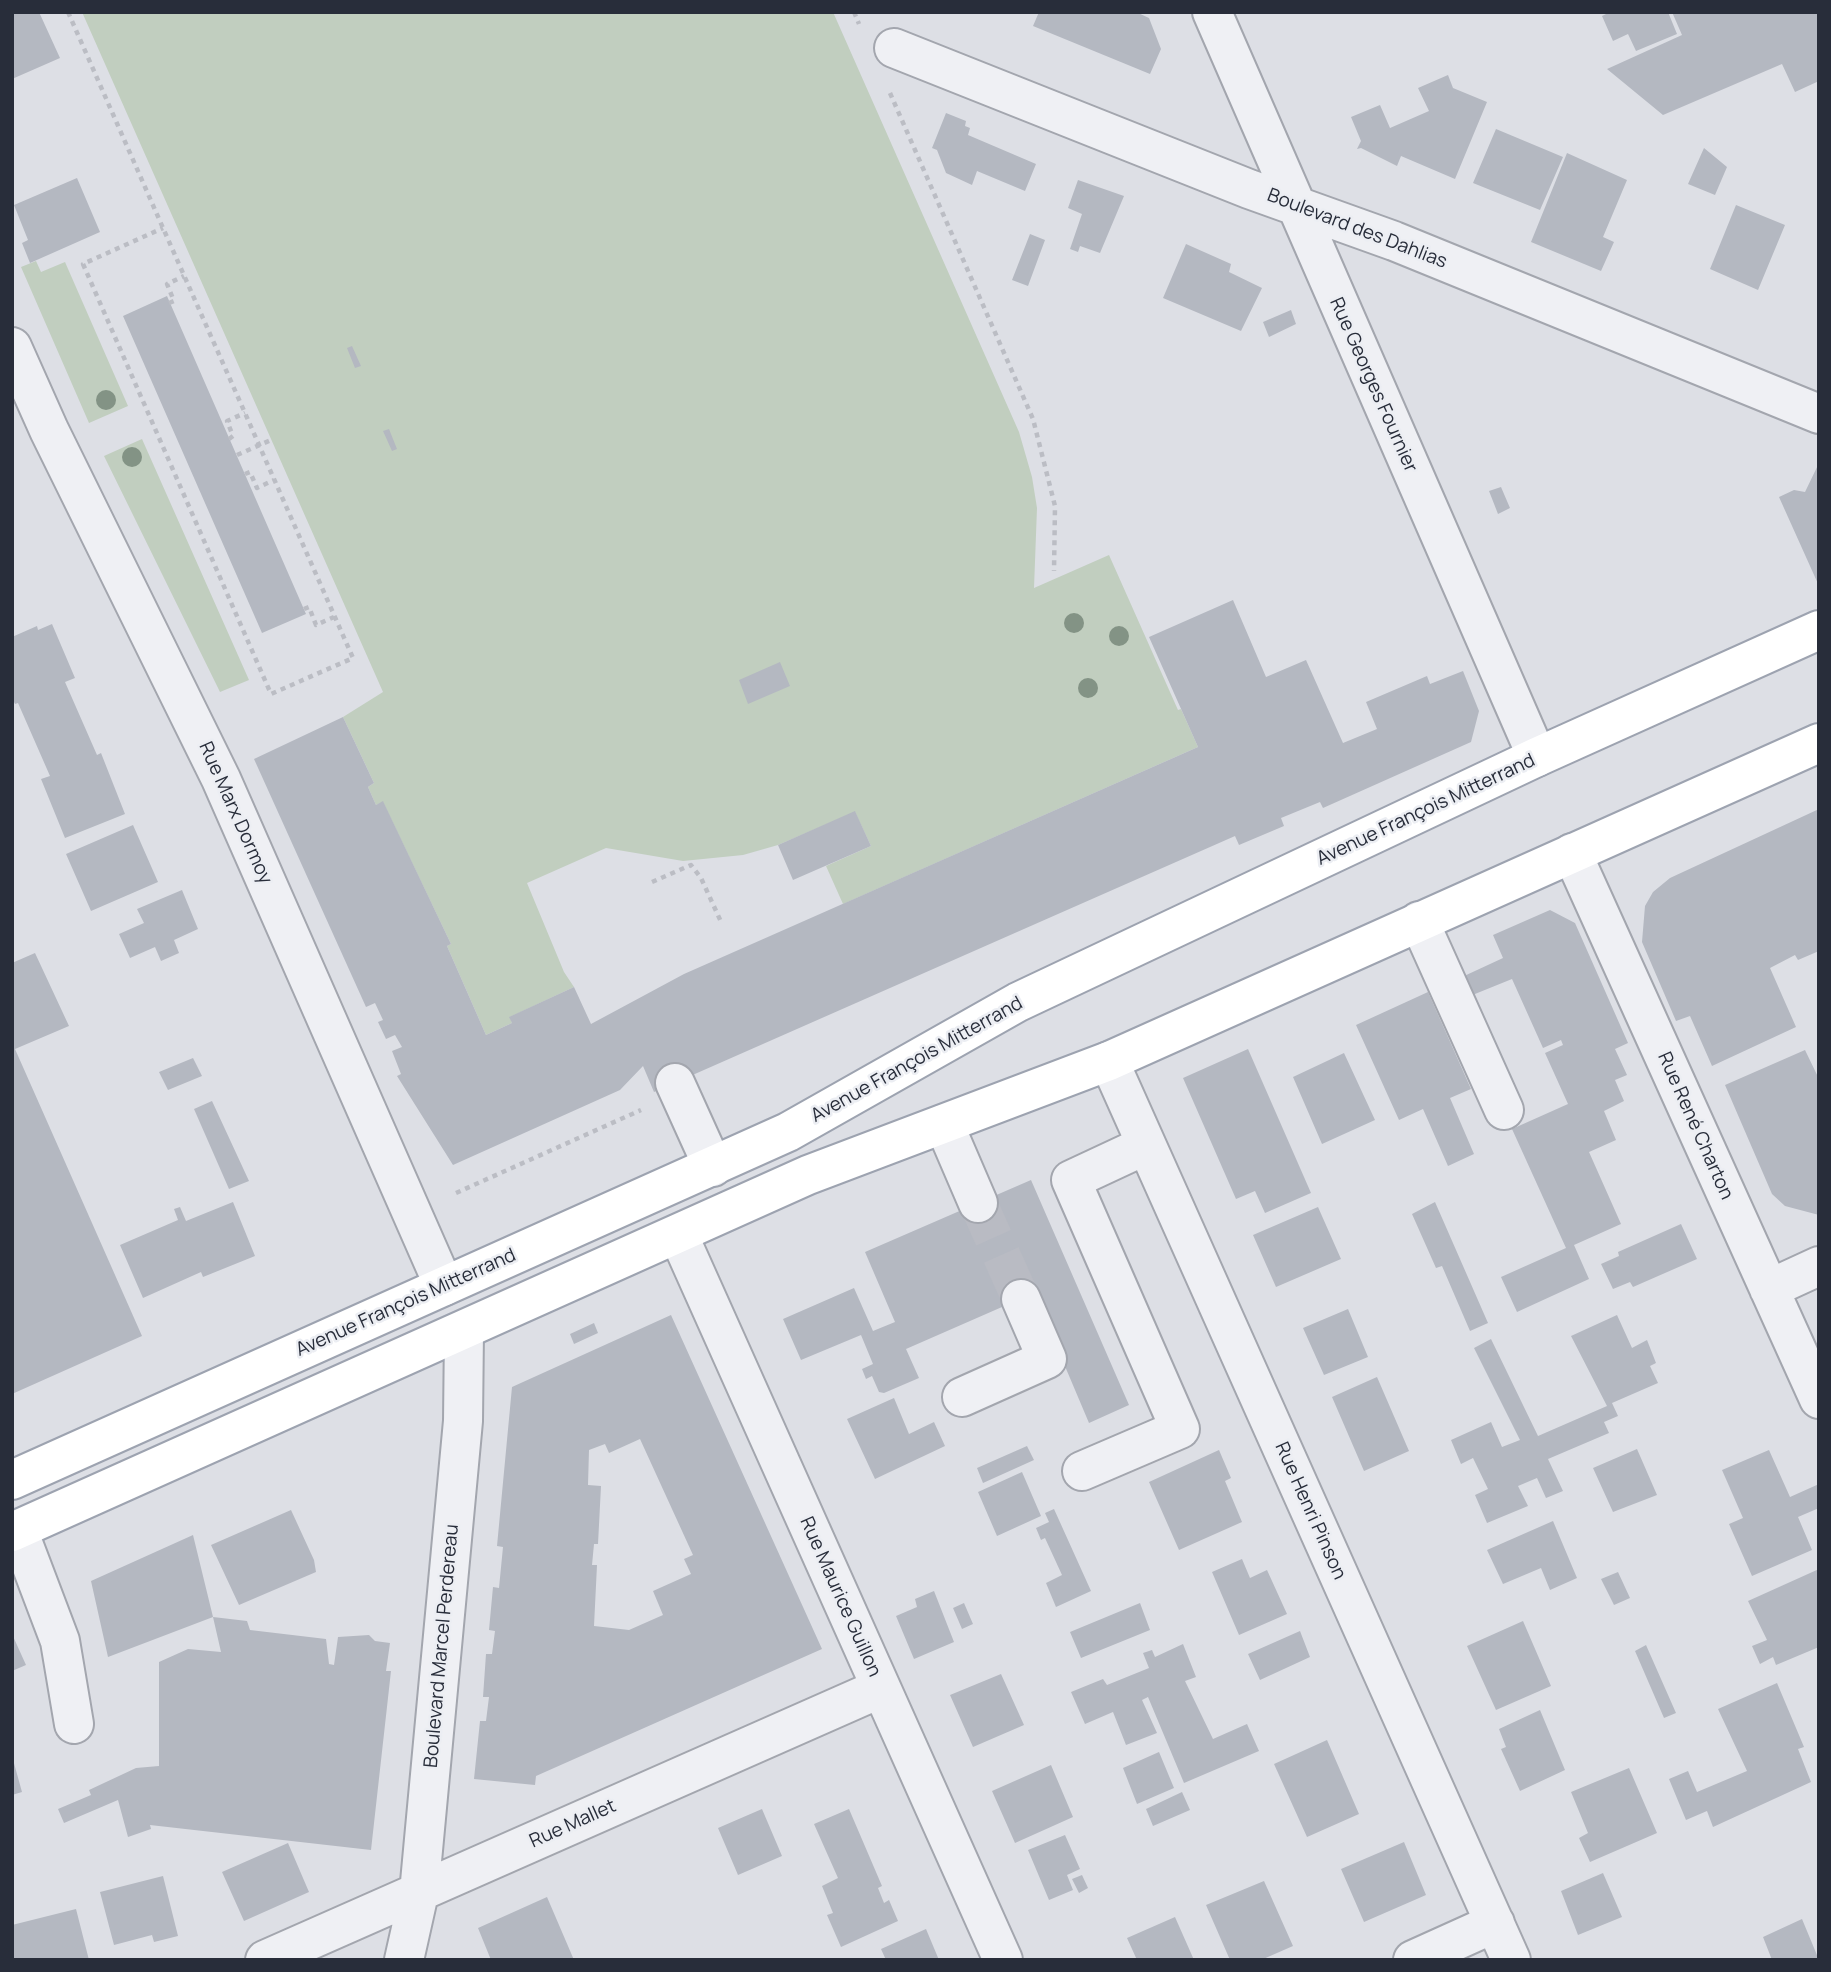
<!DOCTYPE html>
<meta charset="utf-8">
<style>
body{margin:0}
#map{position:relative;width:1831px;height:1972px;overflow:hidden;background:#dddfe5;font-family:Manrope,sans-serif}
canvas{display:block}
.frame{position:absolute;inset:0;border:14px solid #282d3a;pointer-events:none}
</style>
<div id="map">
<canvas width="1831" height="1972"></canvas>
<div class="frame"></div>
</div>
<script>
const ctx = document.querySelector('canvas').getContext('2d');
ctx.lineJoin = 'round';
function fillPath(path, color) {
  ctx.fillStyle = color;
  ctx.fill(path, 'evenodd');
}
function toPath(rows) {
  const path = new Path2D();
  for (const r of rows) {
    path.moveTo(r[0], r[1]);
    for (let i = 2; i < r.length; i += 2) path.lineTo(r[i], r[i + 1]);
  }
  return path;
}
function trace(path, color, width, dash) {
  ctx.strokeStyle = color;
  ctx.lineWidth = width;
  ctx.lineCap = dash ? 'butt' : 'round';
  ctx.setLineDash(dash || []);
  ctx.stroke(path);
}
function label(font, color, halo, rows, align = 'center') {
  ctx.font = font + ' Manrope,sans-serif';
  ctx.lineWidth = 5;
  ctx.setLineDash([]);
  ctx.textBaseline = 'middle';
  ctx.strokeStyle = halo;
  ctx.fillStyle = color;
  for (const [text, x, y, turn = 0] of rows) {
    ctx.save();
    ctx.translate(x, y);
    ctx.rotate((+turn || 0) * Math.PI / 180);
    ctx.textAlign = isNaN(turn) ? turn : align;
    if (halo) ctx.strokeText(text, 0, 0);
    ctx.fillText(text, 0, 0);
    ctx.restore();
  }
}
const green = toPath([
 [82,12,833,12,1019,432,1032,477,1037,508,1034,588,1109,555,1178,710,1181,709,1198,747,843,904,826,866,871,846,855,812,778,845,743,855,683,861,606,848,527,883,564,972,574,987,510,1017,512,1023,486,1035,447,946,451,944,383,802,376,805,368,787,374,783,343,717,383,692],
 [36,261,41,272,65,262,128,406,89,423,21,267],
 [142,439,249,680,220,692,104,456]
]);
const building = toPath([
 [12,12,39,12,60,58,12,79],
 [1039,12,1136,12,1149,18,1161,49,1150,74,1033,26],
 [1610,12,1668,12,1677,34,1636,51,1628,34,1613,41,1602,16],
 [1672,12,1819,12,1819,81,1795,92,1782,64,1663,115,1607,69,1682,35],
 [1448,75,1453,88,1487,102,1455,179,1401,156,1397,166,1361,148,1357,149,1361,141,1351,117,1380,105,1390,128,1429,111,1418,88],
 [946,113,966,121,965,126,970,128,968,135,1036,164,1025,191,977,171,972,185,946,173,937,150,932,148],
 [1496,129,1563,157,1540,210,1473,183],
 [1704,148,1727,167,1715,195,1688,184],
 [1567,153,1627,180,1603,237,1614,242,1601,271,1531,242],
 [77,178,100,232,30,263,22,243,28,240,14,205],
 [1078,180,1124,196,1100,253,1080,246,1078,252,1070,249,1082,214,1068,208],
 [1736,205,1785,225,1758,290,1710,269],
 [1030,234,1045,240,1028,286,1012,280],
 [1186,244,1231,264,1229,272,1262,288,1241,331,1163,298],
 [167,296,306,614,262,633,123,316],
 [1291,310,1296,324,1269,337,1263,322],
 [352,346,361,366,355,368,347,348],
 [389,429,397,449,392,451,383,431],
 [1819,463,1819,586,1779,497,1794,490,1805,492],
 [1501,487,1510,508,1498,514,1489,491],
 [1233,600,1266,677,1306,660,1343,743,1377,729,1366,702,1427,676,1430,684,1463,671,1479,711,1471,742,1323,808,1320,802,1281,818,1284,826,1239,845,1235,836,654,1092,643,1066,620,1090,453,1165,397,1076,401,1074,392,1051,402,1047,395,1035,386,1039,378,1022,383,1020,375,1003,366,1007,254,759,343,717,374,783,368,787,376,805,383,801,451,944,447,946,486,1035,512,1023,509,1017,574,987,591,1024,684,974,1198,747,1149,637],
 [52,624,75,678,65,682,97,755,101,753,125,814,65,838,41,779,50,776,18,703,15,704,12,698,12,637,37,626,38,630],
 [780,662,790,686,748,704,739,680],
 [1819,809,1819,951,1798,960,1795,955,1770,968,1796,1027,1712,1066,1690,1016,1676,1021,1642,942,1645,906,1653,892,1670,878],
 [855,811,871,846,793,880,778,845],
 [133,825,158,882,91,911,66,854],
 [182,890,198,929,174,940,179,953,161,961,155,947,130,958,119,934,144,923,137,909],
 [1550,910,1575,923,1628,1043,1615,1049,1627,1075,1615,1080,1624,1101,1604,1111,1616,1140,1589,1152,1621,1224,1574,1245,1589,1279,1517,1312,1501,1277,1566,1248,1512,1129,1568,1104,1545,1053,1563,1045,1561,1040,1543,1048,1512,979,1470,996,1462,977,1503,958,1493,935],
 [35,953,69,1026,15,1049,142,1336,12,1394,12,963],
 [1428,992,1471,1089,1450,1098,1474,1154,1448,1166,1423,1109,1399,1120,1356,1025],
 [1248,1049,1311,1193,1265,1213,1255,1191,1236,1199,1183,1078],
 [1805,1050,1819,1079,1819,1215,1785,1206,1772,1194,1725,1085],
 [1344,1053,1375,1120,1322,1144,1293,1077],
 [193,1058,202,1076,168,1090,159,1072],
 [212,1101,249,1181,229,1189,194,1109],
 [1031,1180,1129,1405,1089,1423,1034,1293,906,1349,919,1378,884,1393,879,1392,872,1376,866,1379,862,1369,873,1364,861,1335,801,1360,783,1319,854,1288,873,1331,895,1322,865,1252],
 [233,1202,255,1256,203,1277,201,1272,143,1298,120,1245,178,1220,174,1209,180,1207,186,1221],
 [1435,1202,1488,1323,1470,1331,1442,1266,1436,1268,1412,1214],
 [1318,1207,1341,1259,1276,1287,1253,1235],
 [1681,1224,1697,1259,1633,1287,1630,1282,1613,1289,1601,1264,1619,1256,1618,1252],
 [1348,1309,1368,1357,1324,1375,1303,1328],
 [671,1315,822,1649,536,1776,535,1785,474,1779,480,1721,486,1721,489,1697,483,1697,486,1654,492,1654,495,1631,489,1630,493,1587,499,1588,503,1547,497,1546,512,1387],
 [640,1439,693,1555,684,1559,691,1574,653,1591,663,1615,629,1630,594,1626,597,1565,592,1565,594,1544,598,1544,601,1486,588,1485,589,1450,605,1444,609,1453],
 [1617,1315,1632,1348,1647,1340,1656,1363,1650,1366,1658,1383,1612,1403,1618,1416,1604,1422,1609,1433,1548,1459,1563,1491,1546,1498,1537,1478,1518,1486,1528,1506,1487,1523,1475,1495,1488,1489,1473,1458,1461,1464,1451,1440,1491,1422,1502,1447,1520,1440,1474,1348,1491,1339,1538,1436,1607,1406,1571,1336],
 [594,1323,598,1333,574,1344,570,1334],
 [1377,1377,1409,1451,1364,1471,1332,1397],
 [894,1398,909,1434,934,1422,945,1446,875,1479,847,1419],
 [1027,1446,1034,1460,983,1483,977,1468],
 [1637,1449,1657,1495,1613,1512,1593,1468],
 [1219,1450,1231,1478,1225,1481,1242,1522,1179,1550,1149,1482],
 [1769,1450,1790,1497,1819,1484,1819,1508,1798,1517,1812,1550,1752,1576,1729,1524,1743,1518,1722,1470],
 [1022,1472,1041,1516,997,1536,978,1492],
 [1054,1509,1091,1591,1056,1607,1046,1583,1062,1575,1045,1538,1041,1540,1036,1528,1049,1522,1045,1513],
 [291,1510,314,1560,316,1572,239,1605,211,1545],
 [1553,1521,1577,1578,1550,1590,1541,1568,1503,1584,1487,1550],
 [193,1535,213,1617,108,1657,91,1581],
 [1242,1559,1250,1578,1267,1570,1287,1614,1239,1635,1212,1572],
 [1819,1569,1819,1647,1776,1665,1773,1657,1760,1664,1752,1646,1767,1640,1748,1601],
 [1618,1572,1630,1598,1614,1605,1601,1579],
 [934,1591,954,1642,914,1659,896,1616,917,1607,915,1599],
 [964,1603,973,1624,962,1629,953,1608],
 [1140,1603,1150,1630,1081,1658,1070,1632],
 [213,1617,247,1621,250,1630,326,1639,329,1664,334,1665,338,1637,369,1635,375,1641,390,1643,386,1671,391,1671,371,1850,150,1825,151,1829,128,1837,118,1800,64,1823,58,1809,91,1795,89,1790,136,1768,159,1766,159,1662,188,1649,221,1652],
 [1523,1621,1551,1686,1496,1710,1467,1646],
 [1300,1631,1310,1657,1260,1680,1248,1654],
 [12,1634,26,1665,12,1671],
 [1183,1644,1196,1677,1185,1681,1213,1739,1247,1724,1259,1751,1184,1783,1148,1697,1142,1700,1157,1733,1126,1745,1113,1712,1085,1724,1071,1692,1103,1679,1107,1685,1149,1668,1143,1653,1152,1650,1155,1657],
 [1646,1645,1676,1713,1664,1718,1635,1651],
 [1001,1674,1024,1725,973,1747,950,1695],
 [1777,1683,1804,1747,1798,1749,1811,1782,1713,1827,1707,1811,1686,1820,1669,1779,1688,1771,1697,1792,1747,1771,1718,1709],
 [1540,1710,1565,1770,1520,1791,1501,1749,1506,1747,1499,1729],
 [1327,1740,1359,1814,1307,1837,1274,1764],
 [1159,1752,1174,1788,1137,1804,1123,1768],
 [12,1756,22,1792,12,1795],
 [1051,1765,1073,1817,1015,1843,992,1791],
 [1629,1768,1657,1833,1590,1862,1579,1838,1588,1833,1571,1792],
 [1182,1792,1190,1810,1153,1826,1146,1809],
 [762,1809,782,1856,738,1875,718,1828],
 [849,1809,882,1886,878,1888,884,1903,889,1900,898,1921,841,1947,827,1915,833,1913,822,1886,838,1878,814,1824],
 [1065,1835,1080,1869,1067,1875,1073,1890,1049,1900,1028,1850],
 [1404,1842,1426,1895,1364,1922,1341,1869],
 [288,1843,309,1892,244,1921,222,1872],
 [1603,1873,1622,1917,1578,1935,1561,1891],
 [1082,1875,1088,1888,1079,1893,1072,1879],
 [163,1876,178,1936,154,1942,152,1935,114,1945,100,1892],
 [1264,1881,1293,1946,1261,1960,1230,1960,1206,1905],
 [547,1897,574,1960,491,1960,478,1928],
 [76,1909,89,1960,12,1960,12,1925],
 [1175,1917,1194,1960,1137,1960,1127,1938],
 [1802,1919,1819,1960,1772,1960,1763,1937],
 [926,1929,939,1960,886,1960,881,1949]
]);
const minorTunnel = toPath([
 [978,1203,1021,1299]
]);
const path = toPath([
 [68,12,163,228,245,413,259,445,353,658,271,694,83,264,163,228],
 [854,12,859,24],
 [890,93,1033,419,1055,506,1054,571],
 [169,303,174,301,167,284,184,276],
 [229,439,233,436,227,421,245,413],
 [237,455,271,440],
 [245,474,250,472,257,488,274,480],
 [304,609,309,607,316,625,334,617],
 [652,882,691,865,701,878,722,924],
 [456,1193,641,1110]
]);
const minor = toPath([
 [1212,12,1537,757],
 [894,48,1249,189,1394,241,1819,414],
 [12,347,49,430,221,779,444,1286],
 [1572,853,1819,1399],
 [1419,921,1504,1110],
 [1109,1061,1511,1960],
 [675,1083,713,1167],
 [944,1124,978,1203],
 [678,1234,1003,1960],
 [1769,1289,1819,1266],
 [962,1397,1047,1359,1021,1299],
 [1082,1471,1180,1429,1071,1180,1146,1145],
 [18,1530,60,1641,74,1724],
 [265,1960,881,1688],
 [404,1960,419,1893,463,1421,464,1331],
 [1413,1960,1495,1923]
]);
const major = toPath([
 [12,1480,788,1132,1018,1002,1537,757,1819,630],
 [12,1532,808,1175,1109,1061,1819,743]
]);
const trees = [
 [106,400],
 [132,457],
 [1074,623],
 [1119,636],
 [1088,688]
];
const streetNames = [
 ["Boulevard des Dahlias",1357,229,21],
 ["Rue Georges Fournier",1373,385,66],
 ["Avenue François Mitterrand",1426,810,-25],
 ["Rue Marx Dormoy",235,813,66],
 ["Avenue François Mitterrand",917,1060,-29],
 ["Rue René Charton",1695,1126,66],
 ["Avenue François Mitterrand",406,1303,-24],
 ["Rue Henri Pinson",1310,1511,66],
 ["Rue Maurice Guillon",840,1597,66],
 ["Boulevard Marcel Perdereau",442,1646,-85],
 ["Rue Mallet",573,1824,-24]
];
fillPath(green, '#c1cebf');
fillPath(building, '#b4b8c1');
trace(minorTunnel, '#b9bbc3', 38, [38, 19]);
trace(minor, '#a3a6ae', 42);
trace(major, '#9da3b0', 42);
trace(path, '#bbbdc4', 4.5, [5, 5]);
trace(minor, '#eff0f4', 38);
trace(major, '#fff', 38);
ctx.fillStyle = '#839385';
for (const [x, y] of trees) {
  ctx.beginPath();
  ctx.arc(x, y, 10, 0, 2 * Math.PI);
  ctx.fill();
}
label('19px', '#282d3a', '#eceef3', streetNames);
</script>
